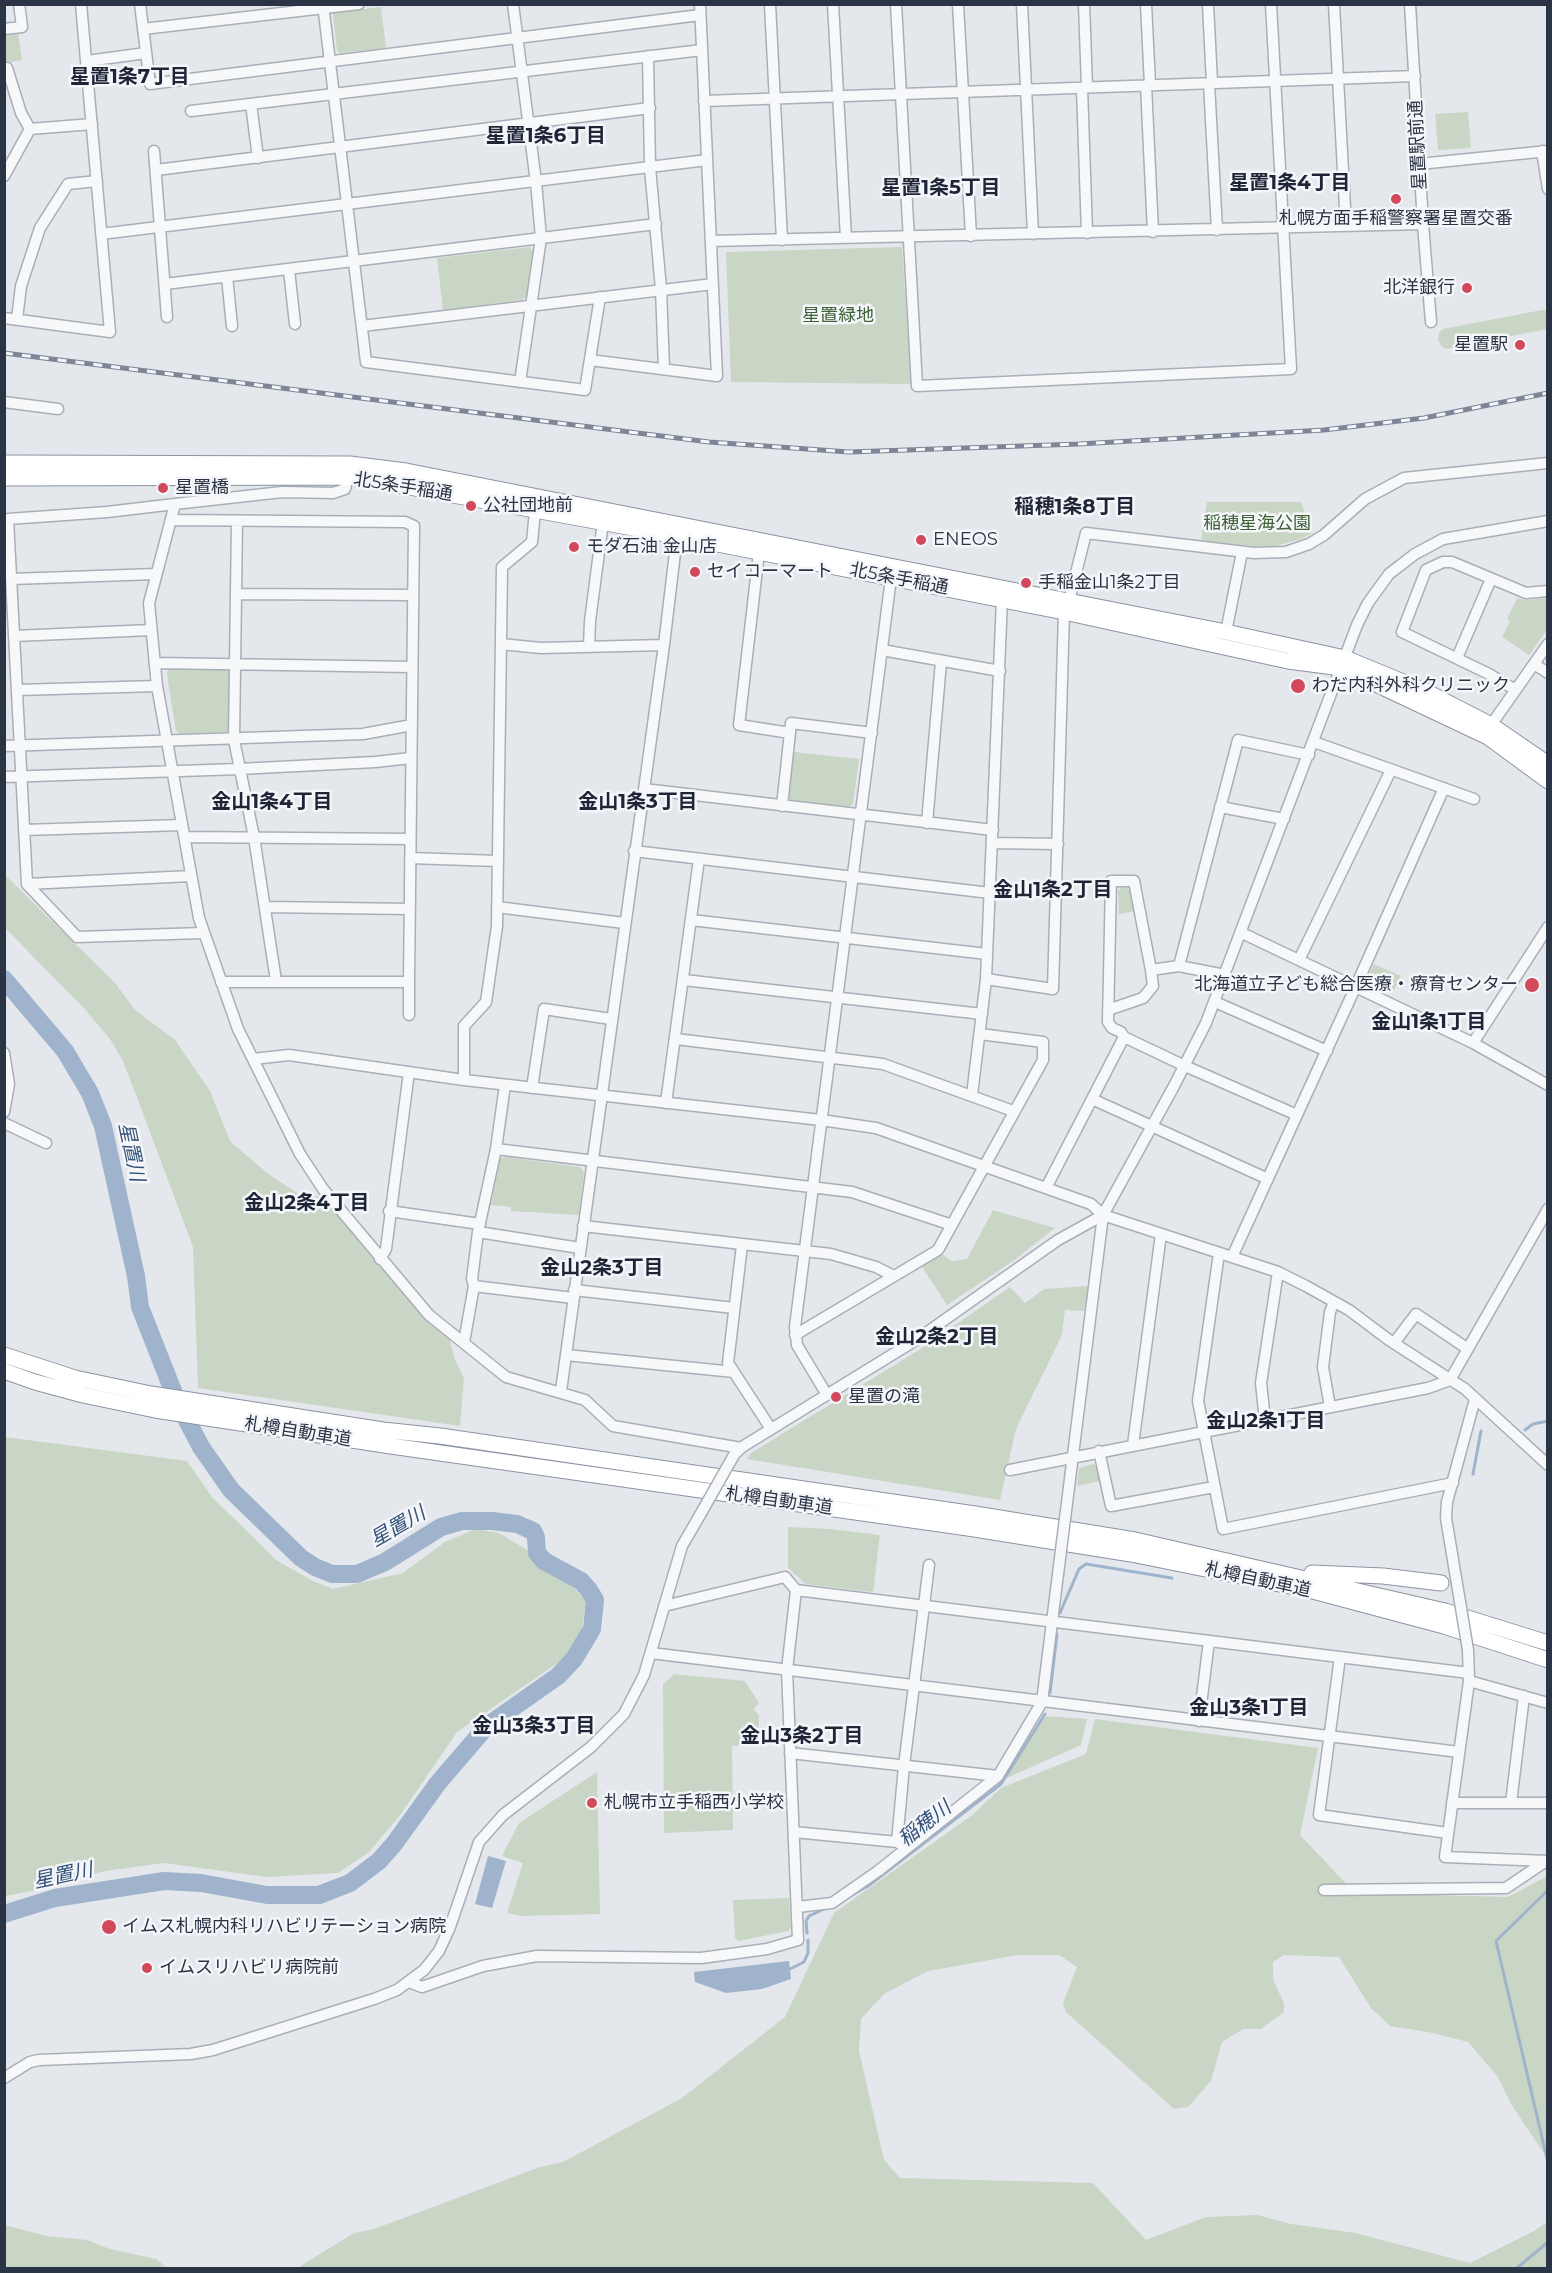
<!DOCTYPE html>
<meta charset="utf-8">
<style>
body{margin:0}
#map{position:relative;width:1552px;height:2273px;overflow:hidden;background:#e4e7ec;font-family:Montserrat,sans-serif}
canvas{display:block}
.frame{position:absolute;inset:0;border:6px solid #2b3445;pointer-events:none}
</style>
<div id="map">
<canvas width="1552" height="2273"></canvas>
<div class="frame"></div>
</div>
<script>
const ctx = document.querySelector('canvas').getContext('2d');
ctx.lineJoin = 'round';
function fillPath(path, color) {
  ctx.fillStyle = color;
  ctx.fill(path, 'evenodd');
}
function toPath(rows) {
  const path = new Path2D();
  for (const r of rows) {
    path.moveTo(r[0], r[1]);
    for (let i = 2; i < r.length; i += 2) path.lineTo(r[i], r[i + 1]);
  }
  return path;
}
function trace(path, color, width, dash) {
  ctx.strokeStyle = color;
  ctx.lineWidth = width;
  ctx.lineCap = dash ? 'butt' : 'round';
  ctx.setLineDash(dash || []);
  ctx.stroke(path);
}
function label(font, color, halo, rows, align = 'center') {
  ctx.font = font + ' Montserrat,"Noto Sans JP",sans-serif';
  ctx.lineWidth = 5;
  ctx.setLineDash([]);
  ctx.textBaseline = 'middle';
  ctx.strokeStyle = halo;
  ctx.fillStyle = color;
  for (const [text, x, y, turn = 0] of rows) {
    ctx.save();
    ctx.translate(x, y);
    ctx.rotate((+turn || 0) * Math.PI / 180);
    ctx.textAlign = isNaN(turn) ? turn : align;
    if (halo) ctx.strokeText(text, 0, 0);
    ctx.fillText(text, 0, 0);
    ctx.restore();
  }
}
const green = toPath([
 [381,7,386,48,340,53,337,51,333,13],
 [18,32,22,60,5,63,4,34],
 [1468,112,1471,148,1438,150,1435,114],
 [530,247,533,251,527,297,521,300,443,310,437,258],
 [902,247,911,384,731,382,726,252],
 [1542,310,1547,311,1547,329,1446,349,1441,346,1438,340,1439,333,1443,329],
 [1207,502,1301,502,1312,533,1301,539,1272,547,1239,545,1201,540],
 [1517,598,1525,600,1547,598,1547,630,1529,655,1502,637,1510,622,1507,619],
 [170,668,229,669,231,672,230,728,228,732,180,734,176,731,169,688,167,672],
 [794,752,859,759,853,804,849,807,791,800,789,797],
 [4,874,115,983,135,1010,175,1040,210,1091,230,1141,268,1174,305,1198,325,1195,448,1333,455,1360,464,1378,460,1426,198,1388,193,1247,138,1100,122,1059,110,1039,82,1006,5,928],
 [1122,887,1126,887,1131,891,1136,911,1119,914,1118,891],
 [1374,964,1401,976,1393,992,1369,981,1368,977],
 [506,1157,580,1167,584,1172,579,1215,511,1211,511,1207,491,1205,500,1159],
 [993,1210,1055,1228,1013,1261,947,1305,922,1267,941,1254,952,1261,967,1259],
 [1088,1286,1084,1311,1065,1310,1062,1335,1016,1429,1000,1500,747,1459,751,1453,919,1350,1010,1287,1025,1303,1044,1289],
 [5,1437,187,1461,212,1497,276,1560,313,1581,333,1589,403,1573,445,1542,476,1529,499,1533,529,1551,543,1570,568,1581,586,1601,581,1634,565,1658,457,1732,401,1814,368,1853,338,1873,267,1877,164,1863,105,1871,32,1891,5,1896],
 [1093,1464,1097,1467,1100,1481,1077,1486,1079,1468],
 [788,1527,830,1529,880,1535,873,1592,806,1584,788,1568],
 [674,1674,745,1681,759,1703,753,1709,759,1715,758,1744,732,1746,733,1830,664,1833,663,1684],
 [1046,1716,1087,1719,1081,1745,1002,1780],
 [1095,1719,1318,1748,1300,1835,1355,1893,1508,1897,1547,1876,1547,2158,1511,2104,1498,2077,1468,2042,1433,2033,1390,2026,1371,2008,1339,1957,1284,1955,1273,1962,1273,1980,1284,2003,1284,2012,1261,2029,1243,2029,1222,2042,1211,2081,1188,2107,1174,2109,1066,2012,1063,2003,1077,1967,1059,1955,1018,1955,928,1971,884,1994,861,2019,859,2051,884,2160,900,2178,1093,2183,1146,2240,1206,2217,1257,2215,1291,2224,1355,2233,1470,2263,1534,2231,1547,2222,1547,2268,297,2268,354,2233,374,2229,540,2167,563,2162,682,2098,785,2017,834,1913,971,1816,1001,1788,1086,1754],
 [597,1772,600,1914,521,1916,507,1913,523,1863,502,1856,519,1823],
 [789,1898,791,1927,788,1931,739,1941,735,1938,733,1900],
 [5,2225,46,2236,87,2240,110,2249,156,2259,167,2268,5,2268]
]);
const water = toPath([
 [488,1856,506,1861,492,1908,475,1904],
 [789,1961,791,1979,762,1989,726,1993,695,1982,694,1972]
]);
const stream = toPath([
 [1525,1430,1533,1424,1548,1421],
 [1473,1474,1481,1431],
 [1060,1613,1079,1569,1086,1564,1172,1578],
 [1050,1693,1057,1634],
 [1548,1890,1496,1941,1548,2163],
 [848,1897,868,1886,1001,1784,1045,1714],
 [807,1933,806,1921,809,1916,826,1908],
 [790,1969,804,1962,808,1953,808,1940],
 [1517,2268,1548,2242]
]);
const river = toPath([
 [4,979,65,1051,90,1093,103,1126,136,1276,140,1307,177,1401,201,1447,231,1490,301,1558,315,1567,332,1574,357,1574,385,1562,441,1527,462,1521,492,1521,517,1524,533,1531,536,1537,537,1553,544,1561,581,1581,589,1590,595,1600,592,1629,574,1659,558,1676,487,1726,438,1783,394,1844,379,1861,350,1883,319,1895,267,1895,201,1883,164,1881,55,1898,4,1914]
]);
const minor = toPath([
 [140,4,150,84,700,15],
 [323,4,366,362,585,390,600,297],
 [513,4,536,182,541,238,520,382],
 [770,4,782,240],
 [833,4,846,238],
 [896,4,917,386,1291,369,1271,4],
 [958,4,971,236],
 [1022,4,1033,234],
 [1084,4,1087,87],
 [1146,4,1150,85],
 [1208,4,1212,83],
 [1334,4,1346,226],
 [1410,4,1423,224,1431,322],
 [4,29,22,27,19,4],
 [143,29,359,4],
 [648,56,650,168,661,289,664,369],
 [87,61,146,53],
 [7,68,21,113,30,129],
 [1209,83,1217,230],
 [1146,85,1153,232],
 [1082,88,1087,233],
 [704,101,1415,76],
 [251,104,258,158],
 [191,111,702,50],
 [154,151,167,317],
 [1542,151,1548,189],
 [1419,164,1548,151],
 [156,170,650,108],
 [4,176,30,129,92,124],
 [101,234,707,160],
 [711,241,1423,224],
 [289,270,295,324],
 [227,277,232,326],
 [165,284,656,224],
 [4,318,110,332,81,4],
 [17,319,21,286,40,228,68,184,97,181],
 [362,326,713,284],
 [590,360,717,376,700,4],
 [4,402,58,409],
 [350,471,345,489,333,493,282,492,175,504,149,603,157,686,199,918,238,1029,300,1154,323,1189,429,1315,506,1377,585,1400,613,1426,741,1448],
 [175,504,107,512,8,519,27,884,77,937,202,933],
 [172,520,405,522,414,526,409,982,221,982],
 [237,521,234,740,254,837,276,981],
 [759,552,739,725,790,733],
 [11,579,156,574],
 [236,594,413,595],
 [1069,601,1086,533,1254,553,1286,552,1309,544,1324,535,1365,499,1404,478,1548,463],
 [1226,632,1242,552],
 [14,636,151,630],
 [501,644,541,648,664,645],
 [589,647,590,621,603,522],
 [882,650,1000,671],
 [1457,658,1491,579],
 [155,663,412,667],
 [1534,664,1548,673],
 [1514,689,1489,674,1402,632,1426,570,1443,562,1452,562,1526,593,1548,591],
 [17,690,157,686],
 [1491,725,1548,644],
 [1314,742,1474,799],
 [4,746,363,734,412,725],
 [4,777,239,769,375,762,411,758],
 [644,789,993,830],
 [782,806,791,723,872,733],
 [1220,807,1284,819],
 [927,823,941,662],
 [24,830,182,825],
 [185,837,410,839],
 [993,843,1058,844],
 [634,851,990,893],
 [410,858,498,861],
 [27,884,191,876],
 [266,907,410,909],
 [497,907,624,923],
 [691,920,987,954],
 [1242,933,1473,1043,1548,1085],
 [1299,960,1391,770],
 [1179,966,1238,740,1309,755],
 [1151,970,1179,966,1225,975],
 [986,979,1053,989,1064,612],
 [684,980,982,1014],
 [1215,1002,1327,1051],
 [1108,1010,1143,998,1153,986,1151,970,1134,881,1111,881,1108,1022,1112,1028,1121,1032,1124,1037,1185,1066,1297,1115],
 [409,1015,409,982],
 [676,1039,883,1064,1013,1111],
 [1473,1043,1548,927],
 [4,1053,9,1084,4,1112],
 [253,1059,289,1055,464,1080,821,1120,876,1128,1091,1204,1103,1215,1278,1272,1306,1286,1349,1310,1389,1340,1465,1389,1548,1465],
 [464,1080,464,1026,486,1002,497,926,502,567,532,542,535,511],
 [532,1088,544,1009,611,1019],
 [972,1095,986,979,1002,599],
 [1092,1099,1268,1179],
 [666,1103,699,859],
 [4,1123,46,1143],
 [496,1149,852,1192,952,1225],
 [1046,1188,1124,1037],
 [389,1211,480,1224],
 [583,1226,831,1254,876,1267,894,1276],
 [478,1232,580,1248],
 [742,1245,728,1363,771,1429],
 [1219,1253,1198,1401,1223,1529,1453,1483],
 [1232,1257,1356,986,1444,788],
 [380,1259,386,1249,409,1072],
 [474,1286,573,1298],
 [574,1290,734,1308],
 [795,1335,938,1250,1043,1060,1043,1042,980,1034],
 [464,1342,474,1286,472,1279,478,1232,496,1149,505,1085],
 [1394,1343,1416,1314,1468,1349],
 [566,1355,734,1372],
 [561,1391,664,645,677,536],
 [827,1395,797,1345,795,1327,891,578],
 [1330,1407,1323,1367,1330,1312,1334,1302],
 [1265,1420,1261,1383,1278,1272],
 [1133,1445,1161,1234],
 [1099,1451,1111,1506,1214,1487],
 [737,1452,742,1447,916,1340,1058,1240,1103,1215],
 [1010,1470,1428,1388,1450,1380,1548,1209],
 [1069,1487,1103,1215,1174,1086,1206,1023,1357,625,1368,603,1389,574,1415,554,1443,539,1548,521],
 [1447,1502,1475,1399],
 [664,1606,785,1577,796,1590,1469,1673],
 [1468,1650,1469,1681,1445,1857,1548,1861],
 [651,1653,1459,1752],
 [1340,1657,1319,1815,1448,1833],
 [1469,1681,1548,1703],
 [1199,1721,1209,1641],
 [790,1753,998,1776],
 [1452,1803,1548,1803],
 [1511,1803,1524,1696],
 [794,1832,897,1842,902,1845],
 [897,1842,904,1766,929,1565],
 [1324,1890,1506,1888,1546,1861],
 [797,1907,832,1903,878,1871,998,1776,1042,1702,1058,1574],
 [409,1982,422,1987,483,1966,537,1956,701,1958,767,1949,798,1940,787,1670,796,1590],
 [4,2078,30,2062,39,2060,191,2054,213,2050,374,1999,397,1990,424,1970,439,1951,450,1927,479,1842,503,1815,591,1747,624,1714,644,1675,682,1546,700,1515]
]);
const highway = toPath([
 [4,463,350,464,406,471,1226,632,1345,658,1425,691,1491,725,1548,764],
 [4,478,350,477,371,480,677,536,1064,612,1288,661,1342,668,1488,737,1548,781],
 [4,1355,75,1378,151,1394,383,1430,440,1436,975,1514,1135,1540,1445,1611,1548,1643],
 [4,1371,35,1382,83,1395,155,1410,391,1446,968,1528,1131,1554,1309,1590,1444,1626,1548,1660],
 [1312,1573,1383,1576,1441,1583]
]);
const rail = toPath([
 [4,353,709,442,849,452,1079,444,1324,430,1424,418,1548,393]
]);
const minorBridge = toPath([
 [1447,1502,1446,1518,1468,1650],
 [700,1515,734,1455],
 [1058,1574,1069,1487]
]);
const markers = [
 [1396,199,6,"#d1495b"],
 [1467,288,6,"#d1495b"],
 [1520,345,6,"#d1495b"],
 [163,488,6,"#d1495b"],
 [471,506,6,"#d1495b"],
 [921,540,6,"#d1495b"],
 [574,547,6,"#d1495b"],
 [695,572,6,"#d1495b"],
 [1026,583,6,"#d1495b"],
 [1298,686,8,"#d1495b"],
 [1532,985,8,"#d1495b"],
 [836,1397,6,"#d1495b"],
 [592,1803,6,"#d1495b"],
 [109,1927,8,"#d1495b"],
 [147,1968,6,"#d1495b"]
];
const streetNames = [
 ["星置駅前通",1418,145,-93],
 ["北5条手稲通",403,487,9],
 ["北5条手稲通",899,579,11],
 ["札樽自動車道",298,1432,9],
 ["札樽自動車道",779,1501,8],
 ["札樽自動車道",1258,1580,12]
];
const poiNames = [
 ["札幌方面手稲警察署星置交番",1396,219,"center"],
 ["北洋銀行",1455,288,"right"],
 ["星置駅",1508,345,"right"],
 ["星置橋",175,488],
 ["公社団地前",483,506],
 ["ENEOS",933,540],
 ["モダ石油 金山店",586,547],
 ["セイコーマート",707,572],
 ["手稲金山1条2丁目",1038,583],
 ["わだ内科外科クリニック",1312,686],
 ["北海道立子ども総合医療・療育センター",1518,985,"right"],
 ["星置の滝",848,1397],
 ["札幌市立手稲西小学校",604,1803],
 ["イムス札幌内科リハビリテーション病院",122,1927],
 ["イムスリハビリ病院前",159,1968]
];
const parkNames = [
 ["星置緑地",838,316],
 ["稲穂星海公園",1257,524]
];
const neighbourhoodNames = [
 ["星置1条7丁目",130,77],
 ["星置1条6丁目",546,136],
 ["星置1条4丁目",1290,183],
 ["星置1条5丁目",941,188],
 ["稲穂1条8丁目",1075,507],
 ["金山1条4丁目",272,802],
 ["金山1条3丁目",638,802],
 ["金山1条2丁目",1053,890],
 ["金山1条1丁目",1429,1022],
 ["金山2条4丁目",307,1203],
 ["金山2条3丁目",602,1268],
 ["金山2条2丁目",937,1337],
 ["金山2条1丁目",1266,1421],
 ["金山3条1丁目",1249,1708],
 ["金山3条3丁目",534,1726],
 ["金山3条2丁目",802,1736]
];
const waterNames = [
 ["星置川",131,1152,78],
 ["星置川",398,1527,-30],
 ["稲穂川",925,1824,-38],
 ["星置川",63,1876,-12]
];
fillPath(green, '#c9d6c5');
fillPath(water, '#9fb4cc');
trace(stream, '#9fb4cc', 3);
trace(river, '#9fb4cc', 18);
trace(minor, '#a9aeb7', 13);
trace(highway, '#8b94a3', 17);
trace(minor, '#f7f8fa', 10);
trace(highway, '#fff', 15);
trace(rail, '#7d8696', 5);
trace(rail, '#f4f6f9', 3, [9]);
trace(minorBridge, '#a9aeb7', 13, []);
trace(minorBridge, '#f7f8fa', 10);
for (const [x, y, r, color] of markers) {
  const dot = new Path2D();
  dot.arc(x, y, r, 0, 2 * Math.PI);
  ctx.fillStyle = color;
  ctx.fill(dot);
  trace(dot, '#f4f6f9', 2);
}
label('18px', '#2b3445', '#f4f6f9', streetNames);
label('18px', '#2b3445', '#f4f6f9', poiNames, 'left');
label('18px', '#3f6138', '#f4f6f9', parkNames);
label('bold 20px', '#1d2536', '#f4f6f9', neighbourhoodNames);
label('italic 20px', '#34527a', '#f4f6f9', waterNames);
</script>
